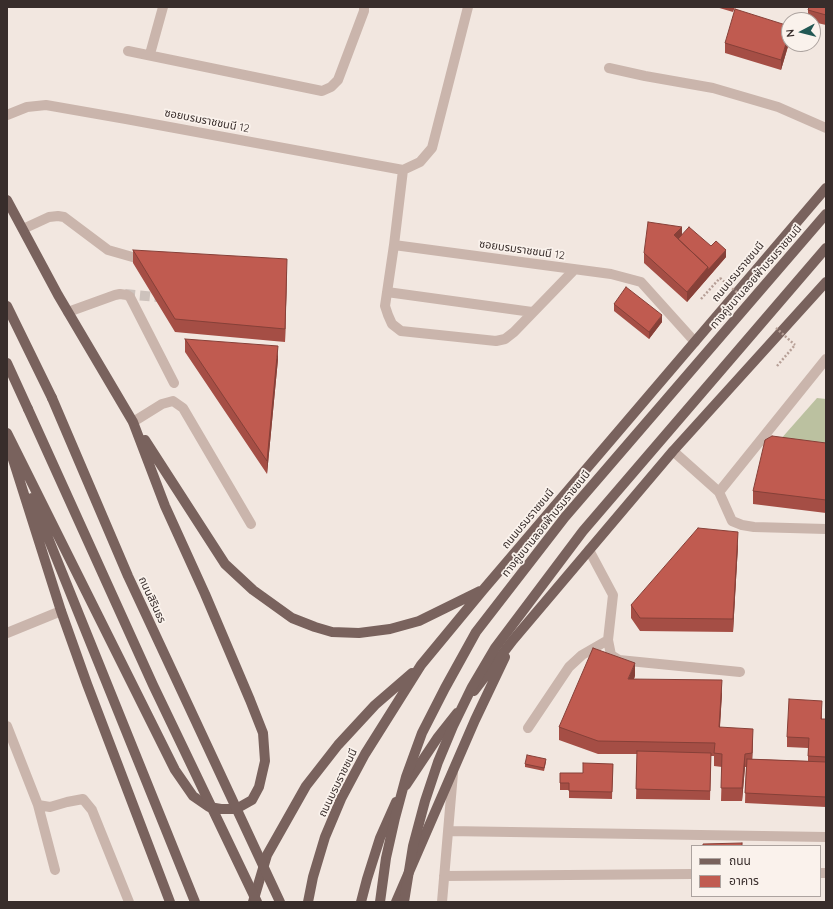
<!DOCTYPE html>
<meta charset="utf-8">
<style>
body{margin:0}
#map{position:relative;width:833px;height:909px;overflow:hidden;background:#f2e7e0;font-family:Quicksand,"Noto Sans Thai",sans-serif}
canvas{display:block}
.frame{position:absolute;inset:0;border:8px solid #382d2b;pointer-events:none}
.legend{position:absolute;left:691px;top:845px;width:130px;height:52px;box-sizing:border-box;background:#faf2ec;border:1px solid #aca39f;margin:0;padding:5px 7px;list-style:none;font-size:12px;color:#382d2b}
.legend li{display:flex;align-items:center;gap:8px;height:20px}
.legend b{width:20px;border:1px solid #aca39f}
.north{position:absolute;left:781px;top:12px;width:40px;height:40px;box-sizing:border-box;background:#faf2ec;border:1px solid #aca39f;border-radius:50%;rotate:263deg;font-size:11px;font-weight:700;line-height:16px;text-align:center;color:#382d2b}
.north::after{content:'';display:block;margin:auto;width:14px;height:18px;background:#225854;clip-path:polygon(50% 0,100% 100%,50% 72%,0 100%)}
</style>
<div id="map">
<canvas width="833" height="909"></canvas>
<div class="frame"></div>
<ul class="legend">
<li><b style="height:5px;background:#79625d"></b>ถนน</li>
<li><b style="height:11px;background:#c05b50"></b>อาคาร</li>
</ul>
<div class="north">N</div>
</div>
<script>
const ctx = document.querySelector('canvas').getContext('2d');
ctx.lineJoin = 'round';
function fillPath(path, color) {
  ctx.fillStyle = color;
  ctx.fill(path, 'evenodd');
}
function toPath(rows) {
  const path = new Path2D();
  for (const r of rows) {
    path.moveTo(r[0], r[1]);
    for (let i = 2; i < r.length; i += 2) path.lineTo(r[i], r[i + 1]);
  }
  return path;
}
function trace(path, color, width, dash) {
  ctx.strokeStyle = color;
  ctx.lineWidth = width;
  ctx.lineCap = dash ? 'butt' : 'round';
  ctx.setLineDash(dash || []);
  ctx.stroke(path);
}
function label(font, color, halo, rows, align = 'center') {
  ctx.font = font + ' Quicksand,"Noto Sans Thai",sans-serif';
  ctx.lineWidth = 3.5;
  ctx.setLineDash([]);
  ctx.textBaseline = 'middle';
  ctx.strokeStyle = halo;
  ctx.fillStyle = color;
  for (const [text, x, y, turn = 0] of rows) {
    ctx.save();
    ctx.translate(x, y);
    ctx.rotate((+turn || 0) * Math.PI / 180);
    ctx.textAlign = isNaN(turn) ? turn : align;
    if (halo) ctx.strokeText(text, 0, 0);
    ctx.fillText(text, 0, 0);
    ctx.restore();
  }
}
const green = toPath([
 [817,398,826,399,826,456,772,449]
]);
const minorTunnel = toPath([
 [125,294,167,298]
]);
const path = toPath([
 [701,299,720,278],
 [777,366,795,345]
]);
const minor = toPath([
 [468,7,432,148,420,162,403,170,394,245,385,306,388,315,392,324,401,331,496,341,505,339,514,332,574,270],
 [128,51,322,91,331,87,338,80,364,11,364,7],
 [150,54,163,7],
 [609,68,645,76,713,88,778,107,826,128],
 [7,115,27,107,46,105,126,119,403,170],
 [23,229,49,217,58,216,64,217,108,250,136,258,146,258],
 [394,245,611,274,641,282,695,342],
 [387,292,532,312],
 [68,312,115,295,120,294,127,295,130,297,174,383],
 [133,422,162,404,173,401,183,408,251,524],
 [673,451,719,492,732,521,742,525,754,527,826,529],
 [719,492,826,359],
 [589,550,613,595,608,640,611,655,619,660,740,672],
 [7,633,61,611],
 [7,726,38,805,55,870],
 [528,728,569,667,582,655,608,640],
 [38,805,50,807,67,802,83,799,92,810,129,902],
 [448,831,826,837],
 [820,873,826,873],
 [444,876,692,874],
 [442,902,453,773]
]);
const major = toPath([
 [7,200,58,295,133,422,165,506,205,594,250,700,263,733,265,761,259,787,252,800,236,809,221,809,209,807,193,796,175,770,7,433],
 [7,306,52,398],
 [7,363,28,409],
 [145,440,225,564,253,590,292,618,315,627,332,632,359,633,390,629,419,621,480,591],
 [10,450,61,611,87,684,170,902],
 [32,498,195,902],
 [474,691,513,640,673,451,826,282],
 [406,785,438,737,457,713],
 [253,902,267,855,306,786,338,745,375,705,412,673],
 [308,902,313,877,325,837,341,799,365,754,421,665,483,590,826,188],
 [361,902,367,879,380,838,396,802],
 [396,902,475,720,505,657]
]);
const pathBridge = toPath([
 [720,278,740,295],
 [776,328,795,345]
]);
const majorBridge = toPath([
 [52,398,128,576,280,902],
 [28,409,153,685,257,902],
 [380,902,386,858,395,818,406,777,422,733,445,688,476,632,565,517,826,214],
 [404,902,413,846,425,801,438,762,453,726,472,687,495,648,583,531,826,248]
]);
const wall = toPath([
 [716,7,735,7,733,12],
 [826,7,826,25,813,22,813,20,808,20,808,10],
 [789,26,789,43,781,70,725,53,725,43],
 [682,236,726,257,687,302,644,263,644,253],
 [133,250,287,272,285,342,175,332,133,263],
 [614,304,662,322,649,339,614,311],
 [185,339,278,359,267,474,185,352],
 [826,443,826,513,753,504,753,491],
 [738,545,733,632,640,631,631,618,631,605],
 [635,676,634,679,722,693,720,727,753,742,752,759,808,761,808,748,787,747,787,737,822,711,822,719,826,719,826,807,745,803,746,767,745,767,742,801,721,801,722,767,714,766,714,756,711,756,710,800,636,799,637,754,598,754,559,740,559,727],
 [546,762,544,771,525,767,525,764],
 [613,764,612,799,569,798,569,790,560,790,560,773,583,773]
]);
const shadedWall = toPath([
 [789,34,789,43,781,70,781,60],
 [682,227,682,237,676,243,674,235],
 [726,250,726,257,687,302,687,292,708,267],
 [287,259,287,272,285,342,285,329],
 [662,315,662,322,649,339,649,332],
 [278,346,278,359,267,474,267,461],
 [738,532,738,545,733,632,733,619],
 [635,663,635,676,628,692,628,679],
 [722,680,722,693,719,740,719,727],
 [753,729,753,742,752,766,752,753],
 [745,754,745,767,742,801,742,788]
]);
const building = toPath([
 [809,7,826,7,826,15,808,10,809,7],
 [735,9,789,26,789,34,781,60,725,43,735,9],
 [648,222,682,227,674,235,708,267,687,292,644,253,648,222],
 [689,227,711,246,716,241,726,250,708,270,708,267,678,239,689,227],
 [133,250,287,259,285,329,175,319,133,250],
 [626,287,662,315,649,332,614,304,626,287],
 [185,339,278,346,267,461,185,339],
 [772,436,826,443,826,500,753,491,765,440,772,436],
 [698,528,738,532,733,619,640,618,631,605,698,528],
 [593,648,635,663,628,679,722,680,719,727,753,729,752,753,745,754,742,788,721,788,722,754,714,753,715,743,598,741,559,727,593,648],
 [789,699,822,701,821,719,826,719,826,757,808,756,809,738,787,737,789,699],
 [637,751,711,753,710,791,636,789,637,751],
 [527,755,546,759,544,768,525,764,527,755],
 [747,759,826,762,826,797,745,793,747,759],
 [583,763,613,764,612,792,569,791,569,783,560,783,560,773,583,773,583,763],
 [742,843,742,846,703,846,703,844,742,843]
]);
const streetNames = [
 ["ซอยบรมราชชนนี 12",207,121,11],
 ["ซอยบรมราชชนนี 12",522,250,8],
 ["ถนนบรมราชชนนี",738,272,-50],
 ["ทางคู่ขนานลอยฟ้าบรมราชชนนี",756,277,-49],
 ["ถนนบรมราชชนนี",528,519,-50],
 ["ทางคู่ขนานลอยฟ้าบรมราชชนนี",546,524,-51],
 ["ถนนสิรินธร",152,600,65],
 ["ถนนบรมราชชนนี",338,783,-64]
];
fillPath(green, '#bbc1a0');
trace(minorTunnel, '#cdc2bc', 10, [10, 5]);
trace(path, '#b69f96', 2.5, [2, 2]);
trace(minor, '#cab5ac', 10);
trace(major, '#79625d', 10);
trace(pathBridge, '#b69f96', 2.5, [2, 2]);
trace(majorBridge, '#79625d', 10);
fillPath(wall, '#a54e45');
fillPath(shadedWall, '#864038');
fillPath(building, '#c05b50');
trace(building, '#864038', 1);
label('11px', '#382d2b', '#faf2ec', streetNames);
</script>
